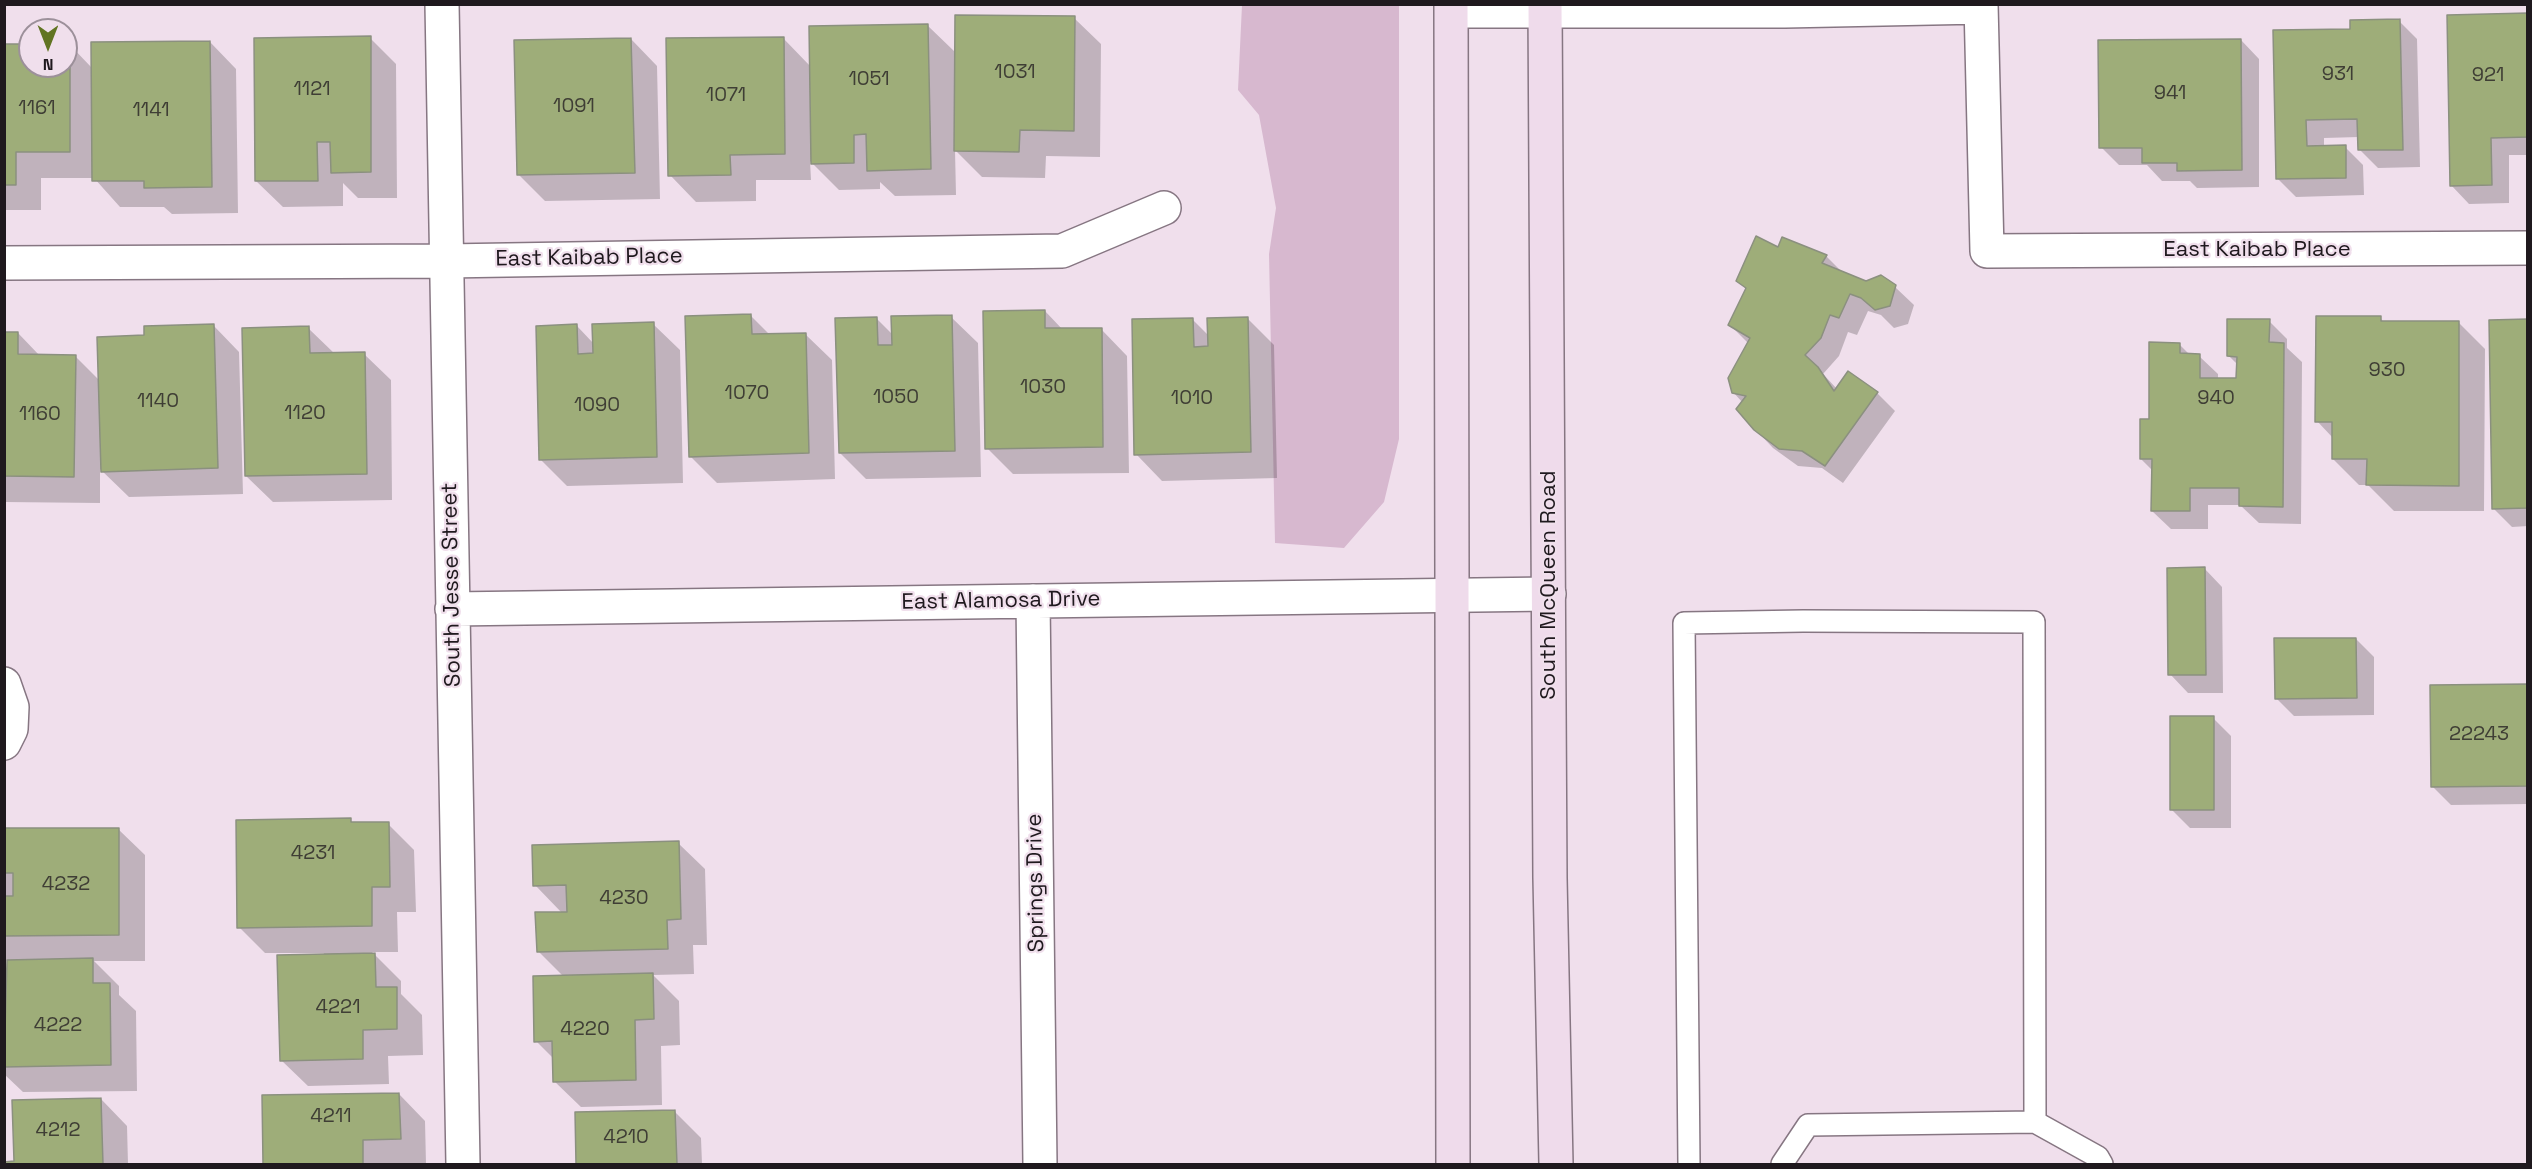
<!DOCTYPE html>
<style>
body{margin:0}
#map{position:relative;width:2532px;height:1169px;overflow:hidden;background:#f0dfec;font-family:"Space Grotesk",sans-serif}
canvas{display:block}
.frame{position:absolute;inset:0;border:6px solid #1f191e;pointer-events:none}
.north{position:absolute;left:18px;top:18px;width:60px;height:60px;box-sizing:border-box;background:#f0dfec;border:2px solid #9c909a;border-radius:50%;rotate:180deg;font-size:16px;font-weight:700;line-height:24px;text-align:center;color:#1f191e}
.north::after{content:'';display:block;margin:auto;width:21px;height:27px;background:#617422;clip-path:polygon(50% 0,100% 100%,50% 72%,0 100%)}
</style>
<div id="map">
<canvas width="2532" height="1169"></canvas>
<div class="frame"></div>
<div class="north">N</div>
</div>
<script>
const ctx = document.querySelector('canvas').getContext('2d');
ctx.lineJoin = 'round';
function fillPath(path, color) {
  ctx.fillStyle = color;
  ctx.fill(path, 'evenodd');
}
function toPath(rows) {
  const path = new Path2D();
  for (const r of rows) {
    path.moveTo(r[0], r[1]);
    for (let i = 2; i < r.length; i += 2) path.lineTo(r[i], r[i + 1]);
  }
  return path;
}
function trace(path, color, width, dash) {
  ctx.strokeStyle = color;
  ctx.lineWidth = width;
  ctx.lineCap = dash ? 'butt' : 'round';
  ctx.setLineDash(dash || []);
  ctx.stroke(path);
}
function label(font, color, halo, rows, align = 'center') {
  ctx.font = font + ' "Space Grotesk",sans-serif';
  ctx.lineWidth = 4.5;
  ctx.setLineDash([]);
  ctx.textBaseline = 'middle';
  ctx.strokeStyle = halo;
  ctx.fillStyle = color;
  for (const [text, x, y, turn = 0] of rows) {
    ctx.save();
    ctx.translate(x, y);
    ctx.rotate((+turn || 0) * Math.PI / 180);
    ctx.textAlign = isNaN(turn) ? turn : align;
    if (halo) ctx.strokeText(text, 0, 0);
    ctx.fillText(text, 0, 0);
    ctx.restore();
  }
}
const green = toPath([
 [1242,5,1399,5,1399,439,1384,502,1344,548,1275,543,1269,254,1276,208,1259,115,1238,90]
]);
const shadow = toPath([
 [2528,15,2528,155,2509,155,2509,203,2469,204,2451,185],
 [1074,18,1101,44,1100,157,1046,156,1045,178,982,177,955,150,956,195,895,196,880,182,880,189,839,190,810,161,811,180,756,180,756,201,696,202,670,175,783,38,811,67,927,25,954,51,954,62,957,62],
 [2399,21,2417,39,2420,167,2378,168,2360,150,2359,137,2324,138,2324,147,2345,147,2363,165,2364,195,2296,197,2278,179,2275,32,2352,30],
 [370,38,396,64,397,198,358,198,343,183,343,206,283,207,256,181],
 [631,39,657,66,660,199,545,201,519,175],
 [2241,40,2259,59,2259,187,2197,188,2190,181,2162,181,2147,165,2119,165,2101,147],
 [210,42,236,69,238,213,172,214,164,207,120,207,94,178,41,178,41,210,4,210,4,45,30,45,30,66,66,66,66,45,70,45,92,68],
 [1779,249,1826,256,1844,274,1866,283,1895,287,1914,305,1908,324,1894,328,1881,315,1868,311,1857,335,1848,332,1839,356,1823,374,1837,389,1877,393,1895,411,1843,483,1822,468,1798,466,1773,448,1755,429,1743,403,1733,392,1748,343,1730,325,1747,290,1738,281],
 [1045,311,1063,330,1101,329,1127,356,1129,473,1013,474,987,448],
 [750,315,770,335,805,334,832,360,835,479,717,483,690,456],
 [951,317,978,343,981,477,866,479,840,453,877,319,893,335],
 [2380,318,2385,323,2459,323,2485,349,2484,511,2394,511,2368,485,2359,485,2333,459,2333,438,2317,421],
 [1192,319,1209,336,1248,319,1274,345,1277,478,1162,481,1136,454],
 [2528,320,2528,526,2512,527,2494,509],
 [2269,321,2287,339,2287,348,2302,362,2301,524,2259,523,2240,505,2208,505,2208,529,2171,529,2152,511,2153,471,2141,459,2150,421,2179,344,2190,355,2199,356,2218,374,2218,379,2238,380,2238,365,2228,355],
 [653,324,680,350,683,483,567,486,541,460,577,326,594,344],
 [213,325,239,352,243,494,129,497,100,469,100,503,4,502,4,333,18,333,40,356,75,356,100,381,146,337],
 [308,328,335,354,364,354,391,380,392,500,273,502,246,476],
 [2204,568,2222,587,2223,693,2188,693,2170,674],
 [2356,639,2374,657,2374,715,2294,716,2276,698],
 [2528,685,2528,804,2451,805,2433,787],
 [2213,718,2231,736,2231,828,2190,828,2172,810],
 [350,820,354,824,388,824,414,850,416,912,397,912,398,952,372,952,401,981,401,994,422,1015,423,1055,388,1056,389,1084,308,1086,281,1060,324,953,265,953,239,927],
 [118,829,145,855,145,961,94,961,119,986,119,995,136,1011,137,1091,23,1092,4,1074,4,990,9,990,8,962,4,958,4,830],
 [678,843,705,869,707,945,693,945,694,974,653,975,679,1001,680,1045,661,1046,662,1105,581,1107,554,1081,554,1059,536,1041,564,977,538,951,562,913,535,885],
 [399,1094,425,1121,426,1164,265,1164,263,1096],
 [101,1099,127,1126,128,1164,4,1164,15,1163],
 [675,1112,701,1138,702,1164,578,1164,577,1114]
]);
const building = toPath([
 [2528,13,2528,137,2491,138,2492,185,2450,186,2447,15,2528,13],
 [955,15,1075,16,1074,131,1020,130,1019,152,954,151,955,15],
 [2400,19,2403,150,2358,150,2357,119,2306,120,2307,146,2346,145,2346,178,2276,179,2273,30,2350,29,2350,20,2400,19],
 [928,24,931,169,867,171,866,134,854,135,854,163,811,164,809,26,928,24],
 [371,36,371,172,331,173,330,142,317,142,318,181,255,181,254,38,371,36],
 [784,37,785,154,730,155,731,175,668,176,666,38,784,37],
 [631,38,635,173,517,175,514,40,631,38],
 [2241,39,2242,170,2177,171,2177,163,2142,163,2142,148,2099,148,2098,40,2241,39],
 [210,41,212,187,144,188,144,181,92,181,91,42,210,41],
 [4,44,30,44,30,66,66,66,66,44,70,44,70,152,16,152,16,185,4,185,4,44],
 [1756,236,1778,247,1782,237,1827,255,1822,263,1866,281,1881,275,1896,285,1890,306,1875,310,1861,298,1850,294,1839,318,1830,315,1821,338,1805,355,1818,367,1834,391,1848,371,1878,392,1825,466,1802,451,1779,449,1754,430,1736,409,1746,396,1732,393,1728,378,1750,338,1728,325,1746,288,1736,281,1756,236],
 [1045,310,1045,328,1102,328,1103,447,985,449,983,311,1045,310],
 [751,314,752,334,806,333,809,453,689,457,685,316,751,314],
 [952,315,955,451,839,453,835,318,877,317,878,345,892,345,891,316,952,315],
 [2316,316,2381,316,2381,321,2459,321,2459,486,2366,485,2367,459,2332,459,2332,422,2315,422,2316,316],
 [1248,317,1251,452,1134,455,1132,319,1193,318,1194,347,1208,346,1207,318,1248,317],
 [2227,319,2270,319,2269,342,2284,343,2283,507,2239,506,2239,488,2190,488,2190,511,2151,511,2152,459,2140,459,2140,419,2149,419,2149,342,2180,343,2180,353,2200,354,2200,378,2236,378,2237,357,2227,356,2227,319],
 [2528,319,2528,508,2492,509,2489,320,2528,319],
 [654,322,657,457,539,460,536,326,577,324,578,354,593,353,592,324,654,322],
 [214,324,218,468,101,472,97,337,144,335,144,326,214,324],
 [309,326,310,353,365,352,367,474,245,476,242,328,309,326],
 [4,332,18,332,18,354,76,355,74,477,4,476,4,332],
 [2205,567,2206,675,2168,675,2167,568,2205,567],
 [2274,638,2356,638,2357,698,2275,699,2274,638],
 [2528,684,2528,786,2431,787,2430,685,2528,684],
 [2170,716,2214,716,2214,810,2170,810,2170,716],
 [351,818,351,822,389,822,390,887,372,887,372,926,237,928,236,820,351,818],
 [4,828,119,828,119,935,4,936,4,896,13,896,13,873,4,873,4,828],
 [679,841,681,919,667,920,668,949,537,952,535,912,567,912,566,885,533,886,532,845,679,841],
 [375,953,376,987,397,987,397,1029,363,1030,363,1059,280,1061,277,955,375,953],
 [93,958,93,983,110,983,111,1065,4,1067,7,960,93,958],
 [653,973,654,1019,635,1020,636,1080,553,1082,552,1041,534,1042,533,976,653,973],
 [399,1093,401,1139,363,1140,363,1164,263,1164,262,1095,399,1093],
 [101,1098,103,1164,4,1164,4,1162,14,1161,12,1100,101,1098],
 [675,1110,677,1164,576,1164,575,1112,675,1110]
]);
const service = toPath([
 [1689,1164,1684,623,1803,621,2034,622,2035,1122,2098,1157,2102,1164],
 [1782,1164,1808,1125,2035,1122]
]);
const minor = toPath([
 [442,4,463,1164],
 [1981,4,1987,251,2528,248],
 [1452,11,1785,11,1981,7],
 [4,263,446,261,1062,251,1164,208],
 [1033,601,1040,1164],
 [452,609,1549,594],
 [4,684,12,707,11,729,4,743]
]);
const secondary = toPath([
 [1451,4,1453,1164],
 [1545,4,1550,878,1556,1164]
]);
const numberNames = [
 ["1031",1015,73],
 ["931",2338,75],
 ["921",2488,76],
 ["1051",869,80],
 ["1121",312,90],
 ["941",2170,94],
 ["1071",726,96],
 ["1091",574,107],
 ["1161",37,109],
 ["1141",151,111],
 ["930",2387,371],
 ["1030",1043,388],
 ["1070",747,394],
 ["1050",896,398],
 ["1010",1192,399],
 ["940",2216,399],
 ["1140",158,402],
 ["1090",597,406],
 ["1120",305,414],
 ["1160",40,415],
 ["22243",2479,735],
 ["4231",313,854],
 ["4232",66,885],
 ["4230",624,899],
 ["4221",338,1008],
 ["4222",58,1026],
 ["4220",585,1030],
 ["4211",331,1117],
 ["4212",58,1131],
 ["4210",626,1138]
];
const streetNames = [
 ["East Kaibab Place",2257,250],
 ["East Kaibab Place",589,258,-1],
 ["South Jesse Street",452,585,-91],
 ["South McQueen Road",1549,585,-90],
 ["East Alamosa Drive",1001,601,-1],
 ["Springs Drive",1036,883,-91]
];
fillPath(green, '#d7b8cf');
fillPath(shadow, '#0003');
fillPath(building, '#9ead79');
trace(building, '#8b907f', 1.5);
trace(service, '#867682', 24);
trace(minor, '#867682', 36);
trace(secondary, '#867682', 36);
trace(service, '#fff', 21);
trace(minor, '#fff', 33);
trace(secondary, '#efdbeb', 33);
label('20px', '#3f3e35', null, numberNames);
label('22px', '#1f191e', '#f0dfec', streetNames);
</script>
